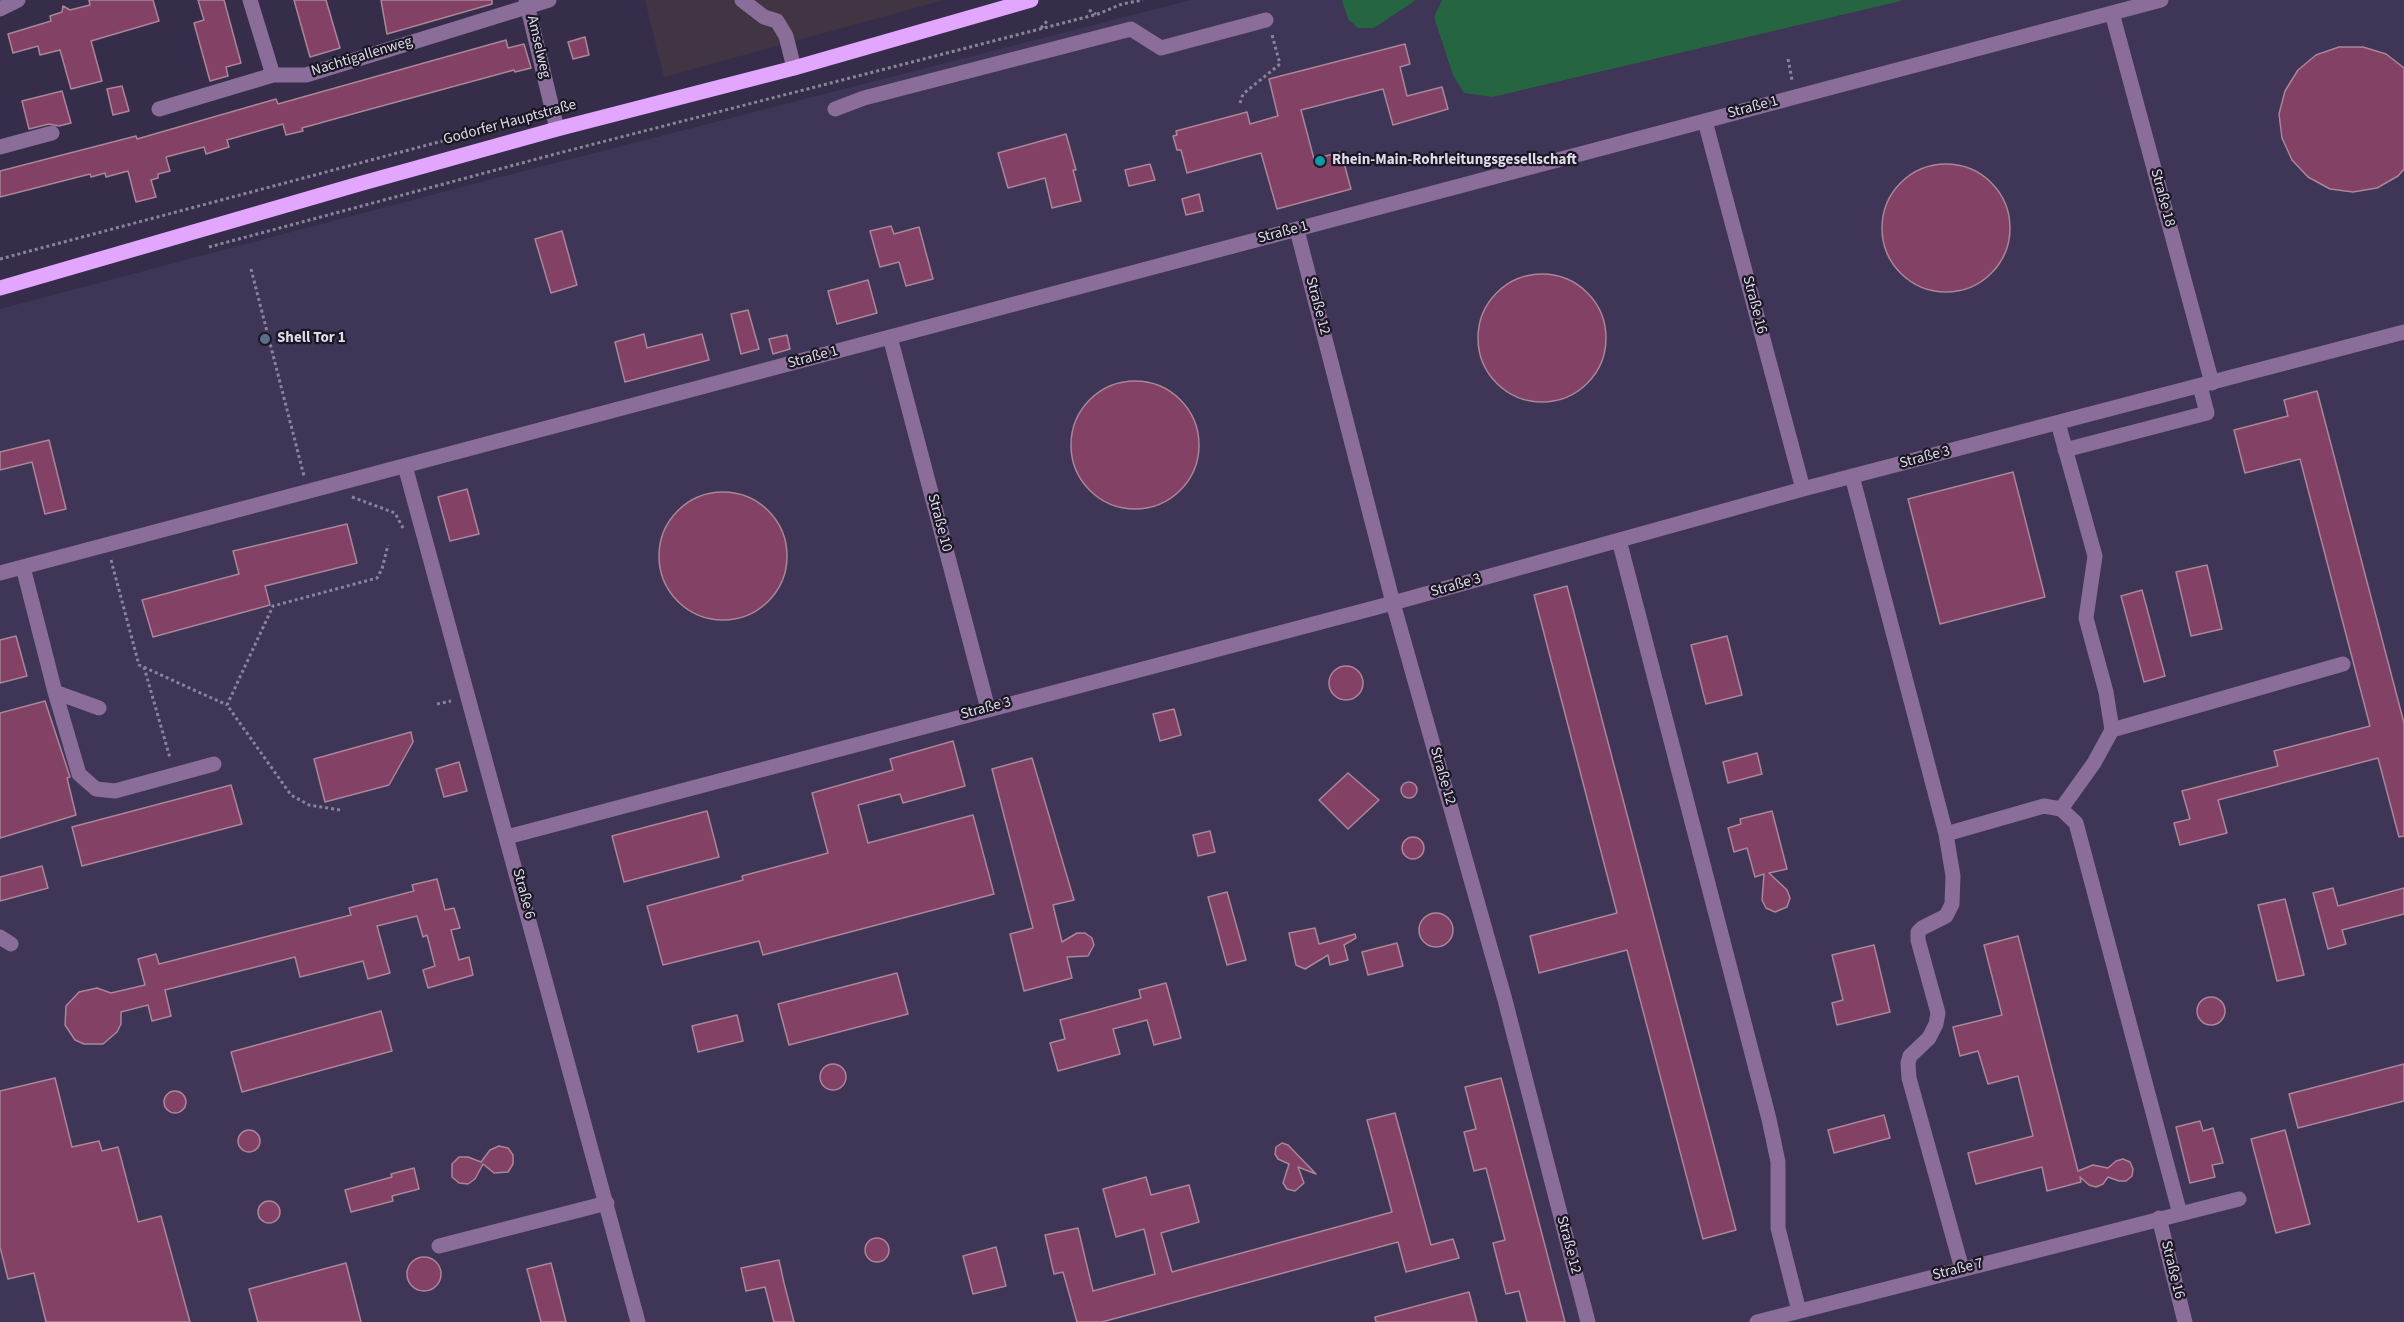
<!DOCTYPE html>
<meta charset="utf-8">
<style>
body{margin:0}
canvas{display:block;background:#352d49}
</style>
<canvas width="2404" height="1322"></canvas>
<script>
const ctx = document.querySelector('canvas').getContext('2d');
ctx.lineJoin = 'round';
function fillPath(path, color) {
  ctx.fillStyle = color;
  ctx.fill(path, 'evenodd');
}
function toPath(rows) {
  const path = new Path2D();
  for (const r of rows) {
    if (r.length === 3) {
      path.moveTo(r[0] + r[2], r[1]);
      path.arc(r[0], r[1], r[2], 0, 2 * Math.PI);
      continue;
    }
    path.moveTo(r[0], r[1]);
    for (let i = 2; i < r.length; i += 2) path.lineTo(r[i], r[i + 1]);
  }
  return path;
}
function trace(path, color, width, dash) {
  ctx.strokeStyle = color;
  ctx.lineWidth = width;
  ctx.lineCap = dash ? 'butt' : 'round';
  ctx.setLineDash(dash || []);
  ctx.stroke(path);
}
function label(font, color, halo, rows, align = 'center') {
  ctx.font = font + ' "Source Sans 3",sans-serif';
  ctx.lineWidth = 4.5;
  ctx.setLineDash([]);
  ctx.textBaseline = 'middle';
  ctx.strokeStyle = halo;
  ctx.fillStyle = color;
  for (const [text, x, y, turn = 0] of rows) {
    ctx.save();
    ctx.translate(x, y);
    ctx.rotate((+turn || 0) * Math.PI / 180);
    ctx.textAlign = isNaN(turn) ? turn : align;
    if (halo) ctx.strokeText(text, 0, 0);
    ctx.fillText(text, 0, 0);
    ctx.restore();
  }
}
const commercial = toPath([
 [645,0,944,0,664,77]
]);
const built = toPath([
 [1191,0,2404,0,2404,1322,0,1322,0,309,450,190]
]);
const green = toPath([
 [1342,0,1416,0,1374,28,1358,28,1348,19],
 [1442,0,1901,0,1901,1,1492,97,1464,93,1453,75,1434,17]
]);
const building = toPath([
 [89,0,153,0,159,21,91,41,102,81,71,89,60,50,40,55,38,46,13,53,8,34,51,21,50,16,62,12,63,6,70,10,90,5,89,0],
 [198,0,224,0,241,63,226,67,228,76,210,81,194,23,204,20,198,0],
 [294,0,326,0,340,48,310,57,294,0],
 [381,0,492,0,492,4,387,34,381,0],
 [585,37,589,55,573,59,568,42,585,37],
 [506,40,508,48,524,44,531,68,515,72,514,70,367,110,302,128,303,131,286,135,283,124,227,140,229,147,206,154,204,147,166,157,170,171,158,174,158,178,151,180,156,197,136,202,128,171,106,177,105,173,91,177,90,174,0,197,0,171,136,136,137,139,276,99,278,104,506,40],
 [1405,44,1410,64,1400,67,1407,96,1442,87,1448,109,1393,125,1383,89,1301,110,1314,159,1341,152,1351,189,1277,209,1261,153,1187,173,1181,150,1177,150,1173,136,1177,135,1176,131,1247,112,1250,124,1278,116,1269,79,1405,44],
 [2339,47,2363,47,2386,54,2404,68,2404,169,2398,176,2377,188,2353,192,2330,189,2308,177,2292,160,2282,138,2279,114,2285,91,2298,70,2316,55,2339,47],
 [122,86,129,111,113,115,107,89,122,86],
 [62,91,71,123,59,126,49,124,29,129,22,101,62,91],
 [1066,134,1076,170,1073,170,1081,201,1052,208,1045,178,1008,188,998,153,1066,134],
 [1150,164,1155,180,1129,186,1125,170,1150,164],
 [1946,228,64],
 [1199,194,1203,211,1186,215,1182,199,1199,194],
 [891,226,894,234,919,227,933,279,906,286,899,262,880,267,870,231,891,226],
 [562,231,577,285,551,293,535,239,562,231],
 [1542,338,64],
 [868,280,877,313,837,324,828,291,868,280],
 [748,310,759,349,741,354,731,314,748,310],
 [644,334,647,348,702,334,709,360,625,382,615,342,644,334],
 [787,335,790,349,773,354,769,339,787,335],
 [1135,445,64],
 [2317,391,2404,723,2404,836,2399,837,2378,758,2218,800,2227,833,2180,845,2174,823,2190,819,2182,791,2278,766,2274,751,2370,726,2300,459,2245,473,2234,430,2288,416,2284,400,2317,391],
 [49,440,66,509,45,514,32,462,0,470,0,452,49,440],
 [2013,472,2045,597,1940,624,1908,499,2013,472],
 [467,489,479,534,450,541,438,497,467,489],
 [723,556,64],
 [347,524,357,563,265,586,270,605,153,637,142,600,239,574,233,551,347,524],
 [2207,565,2222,629,2191,636,2176,572,2207,565],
 [1567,586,1736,1230,1703,1239,1627,950,1539,973,1530,936,1617,913,1534,595,1567,586],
 [2142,590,2165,676,2144,682,2121,596,2142,590],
 [16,636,27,676,0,683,0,640,16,636],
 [1727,636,1742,695,1706,704,1691,645,1727,636],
 [1346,683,17],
 [45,701,70,777,67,778,76,815,0,838,0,713,45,701],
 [1174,709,1181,735,1160,741,1153,714,1174,709],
 [411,732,413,742,389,785,325,802,314,759,411,732],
 [953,741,965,786,903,803,900,794,858,805,868,843,973,815,994,894,763,955,759,941,663,965,647,906,743,880,742,876,828,853,812,793,893,770,890,759,953,741],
 [1757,753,1762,774,1728,783,1723,762,1757,753],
 [1032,758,1074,900,1053,905,1062,942,1077,933,1085,933,1092,938,1094,945,1088,956,1067,957,1072,978,1024,991,1010,934,1033,928,992,769,1032,758],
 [459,762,467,791,444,797,436,769,459,762],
 [1348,773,1379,800,1348,829,1319,800,1348,773],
 [1409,790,8],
 [231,785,242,824,82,866,72,827,231,785],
 [707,811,719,857,624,882,612,836,707,811],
 [1772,811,1787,869,1769,873,1787,890,1790,898,1787,907,1775,912,1766,908,1762,900,1764,874,1755,877,1747,848,1734,852,1728,828,1741,824,1740,819,1772,811],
 [1210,831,1215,852,1198,856,1193,835,1210,831],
 [1413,848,11],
 [42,866,48,888,0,901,0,877,42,866],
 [437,879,445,910,454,908,460,928,451,930,459,960,469,957,473,975,428,988,423,970,435,966,427,935,423,937,417,916,377,926,390,973,368,979,363,961,300,977,295,957,165,990,171,1016,152,1021,148,1005,121,1012,121,1024,117,1032,103,1044,84,1044,75,1040,65,1025,66,1006,79,992,97,988,111,993,145,985,138,959,156,954,159,964,351,915,349,908,414,891,412,885,437,879],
 [2333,888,2338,906,2404,888,2404,914,2342,930,2346,944,2328,949,2313,893,2333,888],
 [1227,892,1246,960,1227,965,1208,897,1227,892],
 [2285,899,2304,975,2277,981,2258,905,2285,899],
 [1436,930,17],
 [1315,928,1319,944,1355,934,1356,938,1344,945,1348,960,1330,965,1328,955,1305,969,1296,965,1289,933,1315,928],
 [2018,936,2078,1171,2093,1165,2108,1168,2116,1161,2123,1159,2130,1162,2133,1169,2132,1176,2126,1181,2119,1181,2108,1177,2103,1184,2096,1187,2089,1185,2080,1177,2081,1182,2047,1191,2042,1167,1976,1184,1968,1153,2033,1136,2018,1076,1988,1084,1978,1051,1960,1056,1953,1027,2002,1015,1984,945,2018,936],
 [1397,943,1403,966,1368,975,1362,952,1397,943],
 [1874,945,1890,1012,1837,1025,1832,1003,1843,1000,1832,955,1874,945],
 [897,973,908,1014,789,1045,778,1004,897,973],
 [1166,983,1181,1038,1154,1045,1147,1020,1113,1029,1120,1054,1058,1071,1050,1043,1065,1039,1060,1020,1141,998,1139,990,1166,983],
 [2211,1011,14],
 [381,1011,392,1051,242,1092,231,1052,381,1011],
 [737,1015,743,1041,698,1052,692,1026,737,1015],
 [2404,1064,2404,1101,2298,1128,2289,1094,2404,1064],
 [833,1077,13],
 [55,1078,72,1147,99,1141,102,1151,118,1147,138,1222,161,1216,190,1322,46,1322,34,1273,8,1279,0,1247,0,1091,55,1078],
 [1501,1078,1565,1322,1527,1322,1519,1291,1506,1294,1493,1243,1505,1240,1486,1168,1474,1171,1464,1132,1476,1129,1465,1087,1501,1078],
 [175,1102,11],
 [1395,1113,1431,1245,1453,1239,1459,1258,1406,1272,1398,1242,1102,1322,1077,1322,1063,1272,1054,1274,1045,1235,1078,1228,1093,1291,1155,1274,1144,1229,1116,1237,1103,1189,1146,1177,1151,1195,1189,1185,1199,1222,1161,1233,1172,1272,1392,1212,1367,1120,1395,1113],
 [1884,1115,1890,1138,1834,1153,1828,1130,1884,1115],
 [2200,1121,2203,1131,2213,1128,2223,1163,2212,1165,2215,1177,2190,1183,2176,1127,2200,1121],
 [2285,1130,2310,1224,2276,1233,2251,1139,2285,1130],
 [249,1141,11],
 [1282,1143,1288,1145,1316,1174,1298,1167,1304,1183,1295,1191,1287,1189,1283,1183,1289,1164,1278,1159,1275,1154,1276,1147,1282,1143],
 [499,1146,508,1148,513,1155,513,1164,508,1172,494,1173,483,1164,475,1179,468,1184,459,1183,452,1177,452,1164,459,1157,468,1157,481,1162,490,1150,499,1146],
 [414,1168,419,1189,392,1196,393,1201,351,1212,345,1190,392,1177,391,1174,414,1168],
 [269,1212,11],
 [877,1250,12],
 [996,1247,1006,1286,973,1294,963,1256,996,1247],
 [424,1274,17],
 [779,1260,784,1283,794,1322,774,1322,765,1287,746,1291,741,1268,779,1260],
 [346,1263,361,1322,258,1322,249,1289,346,1263],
 [551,1263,566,1322,541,1322,527,1269,551,1263],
 [1469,1292,1477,1322,1376,1322,1375,1317,1469,1292]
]);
const path = toPath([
 [1089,10,1096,14],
 [1041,28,1047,21],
 [1788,59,1792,80],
 [1240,103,1243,94,1280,64,1272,35],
 [209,247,559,153,1098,14,1122,4,1143,0],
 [0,259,461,136],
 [251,269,304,476],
 [352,497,395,513,403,528],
 [111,560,139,665,227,705],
 [144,667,170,758],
 [437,704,451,701],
 [340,810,309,805,291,795,227,705,273,606,377,578,382,569,388,545]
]);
const minor = toPath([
 [250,0,273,75],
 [526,0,557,129],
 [742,0,764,17,777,21,786,36,794,68],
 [0,9,18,0],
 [2112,13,2212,383],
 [159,109,273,75,306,75,549,0],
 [835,109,864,98,1131,29,1161,48,1266,20],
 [1705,121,1803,489],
 [0,147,52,133],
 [1297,230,1393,603,1505,1000,1588,1322],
 [890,337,988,709],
 [2058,423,2095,556,2086,618,2106,692,2112,730,2094,763,2061,809],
 [2065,450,2207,413,2200,386],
 [405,466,638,1322],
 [1852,476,1946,834,1953,876,1952,904,1946,916,1922,928,1918,932,1918,940,1938,1013,1936,1024,1929,1038,1910,1056,1908,1063,1909,1078,1962,1269],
 [1619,540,1769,1119,1778,1162,1778,1228,1799,1311],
 [23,567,55,692,99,708],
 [0,573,2161,0],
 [55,692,79,774,96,789,115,791,214,764],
 [2112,730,2343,664],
 [1946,834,2044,806,2061,809,2076,823,2180,1214],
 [507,837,1393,603,1803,489,2404,332],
 [0,937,11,944],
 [2159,1218,2185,1322],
 [439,1246,607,1203],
 [1757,1322,2239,1199]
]);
const major = toPath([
 [0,288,359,184,557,129,794,68,1031,0]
]);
const markers = [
 [1320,161,6,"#0f9aa8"],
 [265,339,6,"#5c6f8a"]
];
const streetNames = [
 ["Amselweg",538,47,77],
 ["Nachtigallenweg",362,57,-17],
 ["Straße 1",1753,108,-15],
 ["Godorfer Hauptstraße",510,123,-15],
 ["Straße 18",2162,198,75],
 ["Straße 1",1283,233,-15],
 ["Straße 16",1754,305,75],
 ["Straße 12",1317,306,75],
 ["Straße 1",813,358,-15],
 ["Straße 3",1925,458,-15],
 ["Straße 10",939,523,75],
 ["Straße 3",1456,586,-16],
 ["Straße 3",986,709,-15],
 ["Straße 12",1442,776,74],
 ["Straße 6",523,894,75],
 ["Straße 12",1568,1245,75],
 ["Straße 7",1958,1270,-14],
 ["Straße 16",2172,1270,76]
];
const poiNames = [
 ["Rhein-Main-Rohrleitungsgesellschaft",1332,161],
 ["Shell Tor 1",277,339]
];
fillPath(commercial, '#413544');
fillPath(built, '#3e3557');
fillPath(green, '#266542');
fillPath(building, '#834165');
trace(building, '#aa8698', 1.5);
trace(path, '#8a849b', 3, [3, 3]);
trace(minor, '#8a6d98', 15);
trace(major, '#e2a6ff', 15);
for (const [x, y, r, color] of markers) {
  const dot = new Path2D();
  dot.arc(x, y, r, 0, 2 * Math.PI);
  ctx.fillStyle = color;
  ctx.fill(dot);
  trace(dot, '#1b1824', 2);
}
label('15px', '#dfdbed', '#1b1824', streetNames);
label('bold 15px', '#dfdbed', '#1b1824', poiNames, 'left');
</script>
